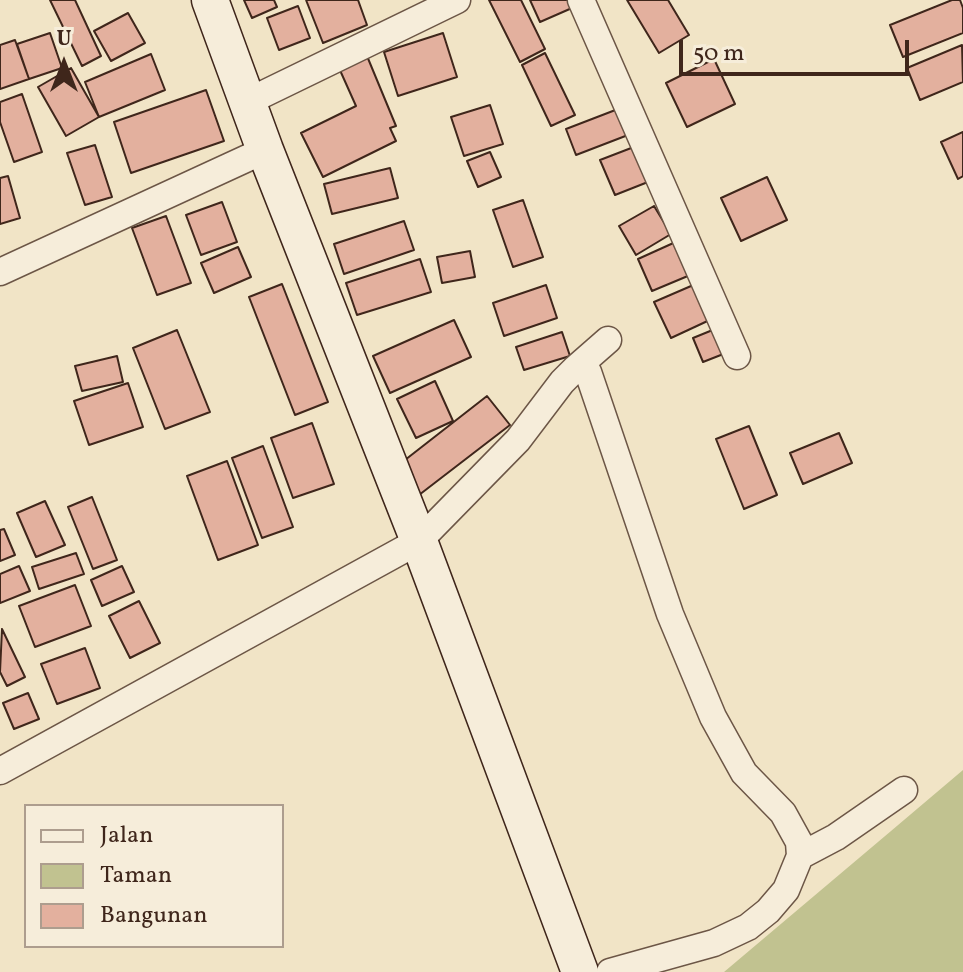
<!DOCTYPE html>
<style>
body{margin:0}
#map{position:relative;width:963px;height:972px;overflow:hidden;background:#f1e4c6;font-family:Vollkorn,serif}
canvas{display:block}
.legend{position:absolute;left:24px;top:804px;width:260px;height:144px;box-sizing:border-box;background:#f6edda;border:2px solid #ad9d8e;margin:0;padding:10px 14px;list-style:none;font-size:24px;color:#3f261b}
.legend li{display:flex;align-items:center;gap:16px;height:40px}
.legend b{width:40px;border:2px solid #ad9d8e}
.north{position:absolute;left:24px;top:24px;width:80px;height:80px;-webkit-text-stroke:6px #f6edda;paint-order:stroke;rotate:0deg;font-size:22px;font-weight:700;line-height:32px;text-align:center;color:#3f261b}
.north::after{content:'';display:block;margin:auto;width:28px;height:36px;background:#3f261b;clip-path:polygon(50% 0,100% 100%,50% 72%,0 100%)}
.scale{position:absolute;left:679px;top:40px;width:230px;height:36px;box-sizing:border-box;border:4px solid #3f261b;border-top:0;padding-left:10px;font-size:24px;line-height:28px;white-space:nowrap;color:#3f261b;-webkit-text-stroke:6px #f6edda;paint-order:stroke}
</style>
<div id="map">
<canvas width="963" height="972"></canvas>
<ul class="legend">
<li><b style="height:10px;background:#f6edda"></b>Jalan</li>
<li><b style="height:22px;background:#c1c290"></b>Taman</li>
<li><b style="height:22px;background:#e3b09e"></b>Bangunan</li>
</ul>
<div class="north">U</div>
<div class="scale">50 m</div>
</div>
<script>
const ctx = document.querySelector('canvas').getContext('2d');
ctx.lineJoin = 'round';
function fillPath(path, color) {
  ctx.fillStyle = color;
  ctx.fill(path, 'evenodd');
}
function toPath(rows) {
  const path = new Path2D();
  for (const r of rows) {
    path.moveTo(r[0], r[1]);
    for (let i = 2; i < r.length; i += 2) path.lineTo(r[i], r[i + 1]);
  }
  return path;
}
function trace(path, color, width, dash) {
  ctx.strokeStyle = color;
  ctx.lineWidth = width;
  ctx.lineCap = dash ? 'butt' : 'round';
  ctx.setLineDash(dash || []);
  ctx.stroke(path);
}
const green = toPath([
 [963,770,963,972,724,972,891,831]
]);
const building = toPath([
 [50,0,75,0,101,56,82,66,50,0],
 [244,0,274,0,277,7,252,18,244,0],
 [306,0,358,0,367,25,323,43,306,0],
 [489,0,521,0,545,49,520,62,489,0],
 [530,0,569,0,572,8,540,22,530,0],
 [627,0,668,0,689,35,659,53,627,0],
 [952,0,960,0,963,8,963,33,903,57,890,25,952,0],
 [298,6,310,38,279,50,267,18,298,6],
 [128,13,145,43,111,61,94,31,128,13],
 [50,33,62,68,29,79,17,44,50,33],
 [443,33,457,77,398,96,384,52,443,33],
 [15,40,29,79,0,89,0,45,15,40],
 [962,45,963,82,920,100,907,68,962,45],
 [545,53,575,115,551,126,522,65,545,53],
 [151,54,165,90,99,117,85,82,151,54],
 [367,56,396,126,390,128,396,141,323,177,301,133,356,106,339,68,367,56],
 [714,59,735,104,687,127,666,83,714,59],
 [71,68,99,117,66,136,38,87,71,68],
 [206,90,224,141,131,173,114,122,206,90],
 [22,94,42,152,14,162,0,122,0,102,22,94],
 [490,105,503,144,464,156,451,117,490,105],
 [618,109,628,135,576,155,566,129,618,109],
 [963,132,963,176,958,179,941,142,963,132],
 [95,145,112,197,85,205,67,153,95,145],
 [639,145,653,180,615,195,600,160,639,145],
 [490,152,501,177,478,187,467,161,490,152],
 [390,168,398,198,332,214,324,184,390,168],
 [8,176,20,218,0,224,0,178,8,176],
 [767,177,787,220,741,241,721,198,767,177],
 [523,200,543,257,513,267,493,210,523,200],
 [222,202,237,242,201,255,186,215,222,202],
 [654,206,671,234,636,255,619,226,654,206],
 [166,216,191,283,157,295,132,228,166,216],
 [404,221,414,250,344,274,334,244,404,221],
 [680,240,695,273,652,291,638,259,680,240],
 [238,247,251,277,214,293,201,263,238,247],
 [470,251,475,277,442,283,437,257,470,251],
 [420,259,431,292,357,315,346,283,420,259],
 [698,283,714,318,671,338,654,302,698,283],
 [282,284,328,402,295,415,249,297,282,284],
 [546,285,557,318,504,336,493,303,546,285],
 [454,320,471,357,390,393,373,356,454,320],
 [720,327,731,351,703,362,693,338,720,327],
 [177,330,210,412,165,429,133,348,177,330],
 [562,332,570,356,524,370,516,347,562,332],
 [117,356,123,382,82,391,75,366,117,356],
 [435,381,453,421,416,438,397,399,435,381],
 [128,383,143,427,89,445,74,401,128,383],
 [487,396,510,425,419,495,396,467,487,396],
 [312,423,334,484,293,498,271,438,312,423],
 [749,426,777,495,744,509,716,439,749,426],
 [839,433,852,463,803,484,790,453,839,433],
 [263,446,293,527,262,538,232,458,263,446],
 [227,461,258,545,218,560,187,476,227,461],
 [92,497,117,560,93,569,68,507,92,497],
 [45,501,65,545,36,557,17,513,45,501],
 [4,529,15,555,0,561,0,530,4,529],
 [76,553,84,574,39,589,32,567,76,553],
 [19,566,30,591,0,603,0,574,19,566],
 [122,566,134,592,102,606,91,580,122,566],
 [75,585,91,626,35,647,19,606,75,585],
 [139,601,160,643,130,658,109,616,139,601],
 [2,629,25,677,7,686,0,672,2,629],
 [85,648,100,688,57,704,41,664,85,648],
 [28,693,39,719,14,729,3,703,28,693]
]);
const street = toPath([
 [581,0,737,356],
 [247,102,457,0],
 [0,272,265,150],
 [576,368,608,340],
 [0,771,419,541,518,440,562,382,576,368,583,367,588,372,670,614,713,717,744,773,783,813,799,842,800,856,786,890,768,911,748,927,714,943,610,972],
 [800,856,836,837,904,790]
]);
const secondary = toPath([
 [210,0,265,150,419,541,580,972]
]);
fillPath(green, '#c1c290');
fillPath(building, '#e3b09e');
trace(building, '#3f261b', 2);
trace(street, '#6c5646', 29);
trace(secondary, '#3f261b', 39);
trace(street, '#f6edda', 26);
trace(secondary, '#f6edda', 36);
</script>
